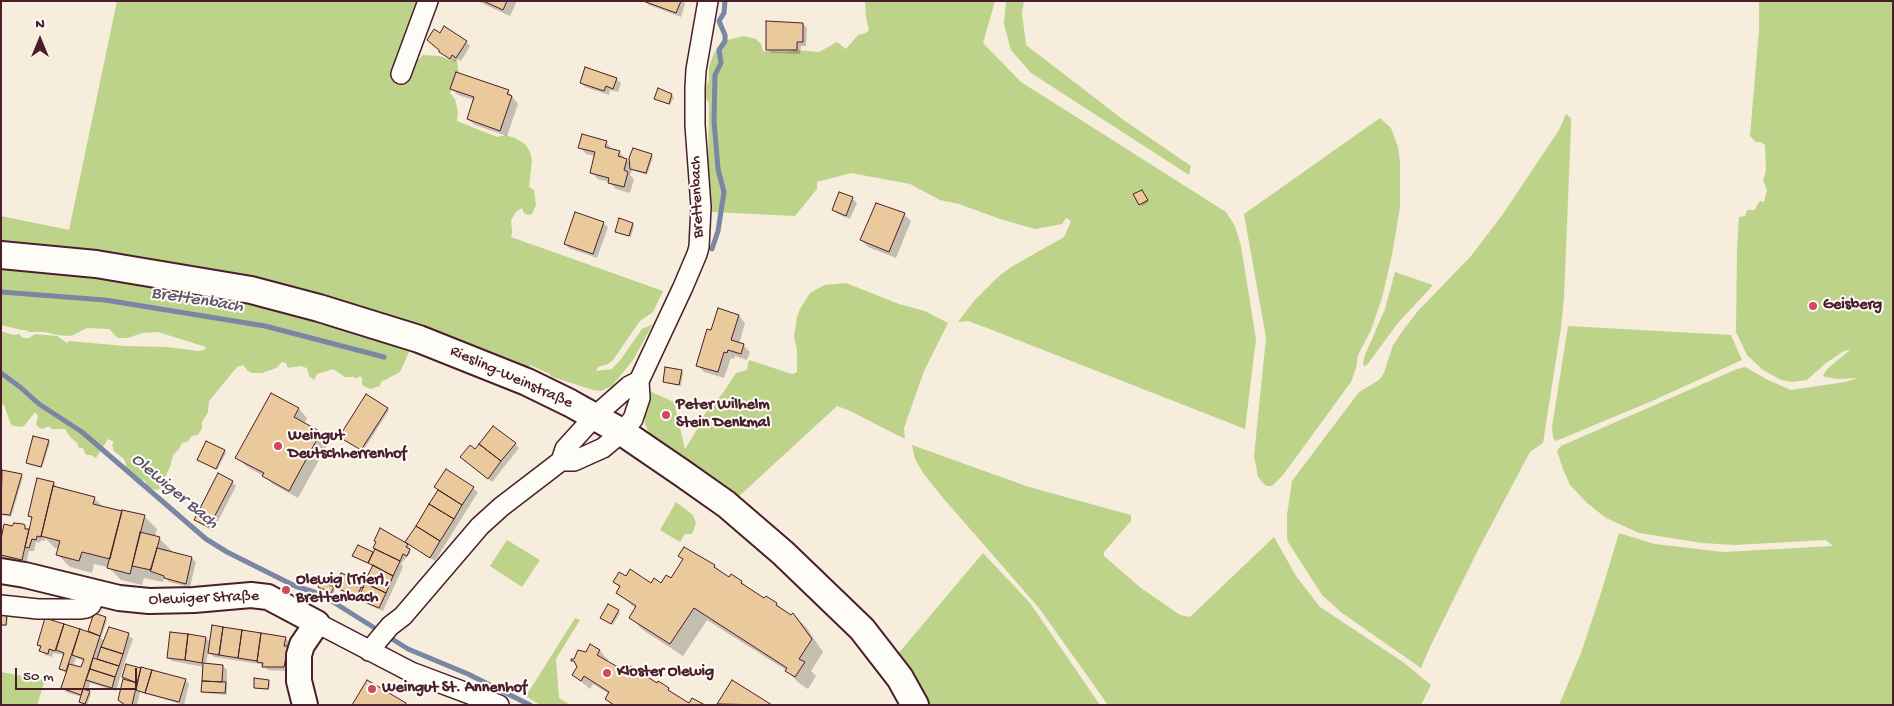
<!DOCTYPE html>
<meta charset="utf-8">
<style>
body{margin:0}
#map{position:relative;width:1894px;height:706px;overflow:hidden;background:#f7eddc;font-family:"Gochi Hand",sans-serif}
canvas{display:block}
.frame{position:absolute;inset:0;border:2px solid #4a1f2b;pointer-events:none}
.north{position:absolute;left:15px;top:15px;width:50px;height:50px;-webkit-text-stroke:4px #fdfcf7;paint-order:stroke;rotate:0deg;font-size:14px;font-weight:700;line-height:20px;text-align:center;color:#4a1f2b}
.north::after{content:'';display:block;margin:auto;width:18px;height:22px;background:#4a1f2b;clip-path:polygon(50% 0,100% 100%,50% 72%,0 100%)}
.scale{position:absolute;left:15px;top:668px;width:122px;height:22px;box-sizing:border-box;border:2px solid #4a1f2b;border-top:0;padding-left:6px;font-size:15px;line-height:18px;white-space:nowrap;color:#4a1f2b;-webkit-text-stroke:4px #fdfcf7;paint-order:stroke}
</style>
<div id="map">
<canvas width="1894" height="706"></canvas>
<div class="frame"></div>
<div class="north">N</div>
<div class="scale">50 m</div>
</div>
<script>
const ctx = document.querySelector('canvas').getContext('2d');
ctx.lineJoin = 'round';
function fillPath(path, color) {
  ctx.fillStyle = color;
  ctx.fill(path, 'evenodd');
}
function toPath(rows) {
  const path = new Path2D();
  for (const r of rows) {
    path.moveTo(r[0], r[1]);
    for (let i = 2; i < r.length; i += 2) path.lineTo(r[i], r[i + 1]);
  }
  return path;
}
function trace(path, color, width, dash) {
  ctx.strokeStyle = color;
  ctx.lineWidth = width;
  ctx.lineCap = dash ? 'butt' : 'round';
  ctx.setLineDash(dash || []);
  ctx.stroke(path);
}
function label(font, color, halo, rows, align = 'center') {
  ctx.font = font + ' "Gochi Hand",sans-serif';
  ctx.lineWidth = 4;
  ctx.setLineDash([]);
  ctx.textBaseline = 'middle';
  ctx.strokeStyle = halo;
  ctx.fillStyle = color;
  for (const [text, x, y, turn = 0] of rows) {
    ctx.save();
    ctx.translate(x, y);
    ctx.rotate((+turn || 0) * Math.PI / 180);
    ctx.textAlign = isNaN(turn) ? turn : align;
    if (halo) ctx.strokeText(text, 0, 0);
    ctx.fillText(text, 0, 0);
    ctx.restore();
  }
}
const green = toPath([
 [117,1,419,1,395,58,398,69,416,62,423,55,440,56,447,59,457,60,459,77,450,93,455,99,458,113,457,121,497,137,506,135,515,138,525,144,530,152,532,160,529,187,534,190,536,205,532,214,528,215,524,213,522,208,516,212,511,220,512,232,511,237,663,291,653,312,640,321,613,360,608,364,598,367,596,371,612,369,621,359,642,329,653,324,633,360,612,386,601,391,593,390,550,376,550,374,530,365,528,368,440,333,367,311,269,284,145,257,1,245,1,216,69,230],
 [865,1,995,1,983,43,1021,82,1226,212,1235,226,1241,246,1256,339,1245,429,987,328,968,321,958,322,974,301,998,277,1011,267,1064,237,1071,221,1066,218,1062,224,1035,229,1000,219,959,204,940,200,910,184,851,173,817,182,817,189,795,216,711,212,708,157,709,103,703,94,709,80,709,67,714,53,721,44,727,40,744,36,756,39,761,44,763,51,787,52,795,50,819,52,837,42,846,49,858,35,866,33,869,30,866,18],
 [1006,1,1024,1,1022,13,1026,45,1125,121,1191,166,1189,175,1031,73,1011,50,1004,24],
 [1759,1,1893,1,1893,705,1559,705,1581,653,1601,593,1619,533,1655,544,1723,552,1833,546,1826,540,1735,545,1702,543,1639,533,1606,518,1587,503,1570,485,1563,469,1557,451,1561,446,1737,369,1745,367,1768,380,1791,390,1845,382,1858,378,1838,379,1825,377,1823,375,1828,368,1850,350,1844,351,1826,363,1807,380,1792,382,1781,380,1763,370,1747,355,1736,332,1737,249,1739,217,1745,216,1747,210,1755,210,1758,203,1761,201,1764,202,1767,190,1763,181,1766,170,1765,145,1761,142,1756,142,1750,136,1759,29],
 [1566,114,1571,118,1571,127,1564,297,1561,328,1543,443,1530,452,1479,548,1429,649,1421,668,1342,613,1322,595,1288,542,1287,536,1287,515,1292,481,1359,392,1379,380,1384,373,1393,345,1404,329,1417,312,1471,256,1503,214,1559,130],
 [1380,118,1391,128,1398,147,1400,162,1400,208,1392,255,1382,298,1371,330,1358,355,1356,368,1351,382,1283,475,1272,486,1266,486,1258,477,1254,456,1266,338,1244,214],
 [48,264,306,313,322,325,331,324,350,330,355,334,377,339,409,352,400,372,381,382,380,386,370,389,362,385,362,378,360,376,356,379,354,377,345,377,333,369,317,374,314,380,309,376,307,368,300,366,288,368,286,363,282,362,276,368,262,373,252,373,248,371,243,365,237,367,209,401,208,412,202,422,202,428,198,435,192,436,187,442,182,443,179,449,173,455,170,467,165,477,164,486,157,490,149,488,145,481,135,478,128,471,124,459,114,451,112,445,114,442,108,439,96,458,91,455,86,455,83,448,79,448,77,443,70,437,65,429,52,429,49,426,42,429,38,427,36,424,38,416,35,412,24,426,19,427,11,425,4,405,1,404,1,331,14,335,19,334,23,338,29,338,35,334,57,336,67,343,69,341,125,346,166,347,199,351,204,350,206,347,158,332,142,333,128,338,118,338,109,329,87,328,71,336,57,335,44,332,29,332,26,330,22,330,1,325,1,268,10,269],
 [1395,272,1433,285,1398,323,1367,365,1364,366,1363,363,1365,355,1385,309],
 [846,283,899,304,925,311,948,323,924,371,904,428,905,439,848,410,837,406,736,499,650,435,645,424,644,413,647,390,674,402,685,449,696,431,707,410,723,393,736,373,747,370,749,360,792,374,797,372,797,350,794,337,797,317,800,309,810,293,817,289,825,285],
 [1568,326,1731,335,1742,360,1652,401,1556,441,1553,438,1552,427],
 [912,445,1029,487,1131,515,1131,521,1104,552,1104,556,1141,588,1180,615,1190,617,1274,537,1296,576,1320,607,1403,662,1431,685,1421,705,1108,705,1039,608,943,498,923,473,915,459],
 [676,502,693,515,696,523,693,532,691,534,685,534,680,542,660,530],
 [507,540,540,560,522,587,490,566],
 [983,553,1030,603,1100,705,927,705,897,655],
 [575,618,580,620,556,659,559,698,570,705,540,705,526,696],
 [1,672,45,680,37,705,1,705]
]);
const shadow = toPath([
 [477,1,517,1,510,16],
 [644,1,683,1,685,4,681,17,649,5],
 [803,24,807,28,806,46,801,46,800,54,771,53,767,49],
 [440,35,466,42,470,46,461,61,457,59,455,62,440,51],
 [616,79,621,83,618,92,610,90,609,95,585,87,581,83],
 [451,88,508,91,518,104,507,136,475,125,468,119,474,100,458,95],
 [658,90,674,97,670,105,655,98],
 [606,142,612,150,619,152,631,164,651,155,653,157,647,175,632,170,630,175,634,179,630,193,616,189,609,182,598,179,591,172,595,156,586,154,580,147],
 [1143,193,1149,202,1142,206,1135,195],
 [852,198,857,203,850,219,838,214,833,210],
 [904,214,911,221,896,258,868,247,861,240],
 [603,223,608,227,597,258,569,248,565,244],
 [633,224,634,226,631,237,616,232],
 [719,310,739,316,745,323,739,344,743,345,750,352,747,360,735,356,734,359,731,358,724,378,704,372,697,365,712,332],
 [681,371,683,373,681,386,664,382],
 [271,395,299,409,307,418,304,424,320,433,329,442,298,498,273,484,265,477,246,466,237,457],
 [387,409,389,410,363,451,343,438],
 [48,441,50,443,42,468,29,464,27,463],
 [515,444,519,448,492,482,466,461,476,450],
 [224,451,226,453,217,470,200,461],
 [446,470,478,492,435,561,407,542,439,490,436,487],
 [3,472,23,477,11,517,1,515,1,481],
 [232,482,236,486,213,531,200,524,196,520],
 [54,483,58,488,94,498,104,508,144,516,157,529,155,537,159,538,172,551,171,553,192,558,196,562,190,587,169,582,164,577,163,582,144,578,142,585,121,580,108,567,94,564,92,573,70,567,58,555,59,549,55,548,45,538,45,541,41,540,40,543,36,542,34,551,29,551,26,564,1,557,1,545,13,527,23,526,30,531,33,520,29,516],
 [381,530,409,546,408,549,411,552,401,564,403,567,383,611,364,603,359,597,338,588,366,585,373,567,370,564,356,557,358,546,374,554],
 [680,556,714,566,730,578,742,582,750,590,765,600,766,597,777,604,791,616,793,614,806,627,823,652,811,671,816,676,808,689,799,683,786,670,707,620,683,656,643,630,630,617,636,609,618,592,621,588,614,582,626,578,652,585,662,585,671,580,684,560],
 [320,587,333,588,335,590,333,594],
 [609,606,620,613,613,625,603,619],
 [1,613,8,617,7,626,2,626,1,633],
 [94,615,107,620,101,638,105,642,128,635,133,639,124,664,185,680,189,684,184,705,140,692,137,705,125,705,132,681,123,677,127,666,124,665,116,691,90,683,88,691,91,694,87,705,80,702,82,697,66,692,62,688,67,674,61,669,65,655,53,653,52,657,45,655,38,645,46,619,88,633],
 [76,658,84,661,82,669,73,666],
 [213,627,285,638,289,642,288,649,291,652,288,671,268,670,260,664,214,657,208,652,206,665,223,666,227,670,227,695,204,693,202,692,204,667,172,661,168,657,206,638,211,643],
 [600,651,608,660,607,662,623,672,668,689,689,705,702,705,613,705,606,699,609,694,593,684,590,689,573,675],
 [268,681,270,683,269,690,257,689,255,687],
 [733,682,770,705,718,705]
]);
const stream = toPath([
 [712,249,718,231,724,192,718,169,714,121,715,75,721,63,719,50,725,41,725,35,719,21,724,13,725,1],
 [1,292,105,300,265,326,384,357],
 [1,373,20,387,39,404,82,432,206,539,227,552,295,586,314,592,330,600,408,649,468,674,530,705]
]);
const building = toPath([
 [483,1,507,1,503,10,483,1],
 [643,1,681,1,676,13,643,1],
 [766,21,803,23,803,42,797,42,797,50,766,50,766,21],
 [444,26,467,41,456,58,452,55,450,59,439,52,439,50,427,40,434,29,440,33,444,26],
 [585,67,617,78,613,89,606,86,604,91,580,83,585,67],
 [456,72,509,90,507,94,512,96,500,131,467,119,474,97,450,89,456,72],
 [658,88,672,94,669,104,654,99,658,88],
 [582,134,607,141,605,147,620,151,618,156,627,159,624,170,628,172,624,187,608,183,609,178,590,173,595,152,578,148,582,134],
 [633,148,652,154,646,173,630,169,629,158,633,148],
 [1142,190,1148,200,1139,205,1133,194,1142,190],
 [839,192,853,197,846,216,832,210,839,192],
 [876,203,905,213,889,252,860,240,876,203],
 [575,212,604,222,593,254,564,244,575,212],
 [619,218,633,223,629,236,615,232,619,218],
 [718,308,739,315,731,340,744,344,741,354,728,350,727,353,724,352,718,372,696,366,707,329,711,330,718,308],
 [665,367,682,370,679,385,663,382,665,367],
 [271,393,299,408,294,417,321,432,289,491,262,476,264,473,235,458,271,393],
 [366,394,388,408,361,450,339,437,366,394],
 [493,426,516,443,501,461,479,444,493,426],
 [33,436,49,440,41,467,26,463,33,436],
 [206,441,225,450,216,469,197,460,206,441],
 [479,444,501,461,488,479,460,457,470,445,475,449,479,444],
 [446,469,474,487,462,505,434,487,446,469],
 [2,470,22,474,10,515,1,514,2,470],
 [218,473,233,481,209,527,194,520,218,473],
 [37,478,54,482,41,537,37,536,36,540,32,539,29,548,25,547,32,517,28,516,37,478],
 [53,486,95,497,93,504,122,511,110,559,82,552,79,561,56,555,60,541,41,536,53,486],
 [438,490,462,505,454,519,429,504,438,490],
 [429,504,454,519,440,541,416,526,429,504],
 [122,510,145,515,130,574,107,568,122,510],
 [14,523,23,524,25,525,25,529,29,529,22,560,1,555,1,539,4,524,12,526,14,523],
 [416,526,440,541,430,558,405,542,416,526],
 [380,528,408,544,406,547,410,549,407,556,403,554,400,561,373,548,376,542,374,541,380,528],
 [140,532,160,537,151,570,132,566,140,532],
 [358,545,373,552,368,563,352,556,358,545],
 [684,547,715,565,714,567,729,577,731,574,742,581,741,583,764,598,766,596,777,603,776,605,791,615,793,613,812,639,799,659,805,662,795,677,785,671,787,668,694,608,670,644,629,618,636,606,616,593,620,586,613,582,619,572,626,576,630,569,651,583,654,578,661,583,666,575,671,578,683,559,678,556,684,547],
 [157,548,192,557,186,584,164,578,164,576,150,571,157,548],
 [375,549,400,561,393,576,368,563,375,549],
 [373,565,393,576,386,593,364,583,373,565],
 [341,573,365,583,363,588,361,587,357,597,334,587,341,573],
 [321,581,334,587,331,593,318,587,321,581],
 [365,583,386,593,379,608,358,599,365,583],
 [608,604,619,610,611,624,600,618,608,604],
 [94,613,106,617,100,636,88,631,94,613],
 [1,614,7,614,6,625,1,625,1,614],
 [45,618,64,624,55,651,49,649,48,654,39,651,41,646,37,645,45,618],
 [64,624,80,629,66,671,59,669,64,653,56,650,64,624],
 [212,625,223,627,219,655,208,653,212,625],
 [109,627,129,633,123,654,101,647,109,627],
 [223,627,242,630,238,658,219,655,223,627],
 [80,629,100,636,81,695,61,688,69,664,81,667,84,659,72,655,80,629],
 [242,630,261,633,257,661,238,658,242,630],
 [170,632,188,634,185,660,167,658,170,632],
 [261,633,286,637,284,646,288,646,284,667,262,667,263,663,257,662,261,633],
 [188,634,206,637,202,663,185,660,188,634],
 [590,644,600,650,597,655,623,670,627,664,657,683,658,681,663,684,669,688,668,690,689,703,692,698,705,705,614,705,605,699,609,692,584,676,581,681,572,675,577,667,574,661,571,661,571,659,574,659,578,650,586,652,590,644],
 [101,647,123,654,119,666,97,659,101,647],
 [93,658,119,666,115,677,90,669,93,658],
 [203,663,223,665,222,682,202,681,203,663],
 [126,664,141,668,137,683,122,677,126,664],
 [141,667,152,670,145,693,136,690,141,667],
 [90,669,115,677,112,688,86,680,90,669],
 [152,670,186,679,179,702,145,693,152,670],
 [254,678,269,680,268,689,254,688,254,678],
 [123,679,137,683,132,705,125,705,118,700,123,679],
 [367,680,406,703,406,705,352,705,367,680],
 [732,680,772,705,717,704,732,680],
 [202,681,226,682,225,693,201,692,202,681],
 [83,689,90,691,85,704,79,702,83,689]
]);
const minor = toPath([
 [401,74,428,1],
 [561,461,574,461,603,448,622,432,633,419,640,398,639,381,683,287,697,254,699,247,701,207,695,125,695,88,696,70,708,1],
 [1,605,38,609,79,609,86,608,91,605,96,592],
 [317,623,411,672,499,705],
 [369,651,390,626,403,616,480,526,501,507,561,461,565,449,595,416,629,386,639,381]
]);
const tertiary = toPath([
 [1,571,25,575,119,598,149,601,194,600,251,595,268,597,317,623,302,645,299,655,299,681,305,705]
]);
const secondary = toPath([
 [1,255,96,264,251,290,319,308,419,339,527,382,570,403,622,432,682,473,726,504,783,553,862,629,900,678,915,705]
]);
const markers = [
 [1813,306,5,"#d1495b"],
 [666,415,5,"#d1495b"],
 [278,446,5,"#d1495b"],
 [286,590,5,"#d1495b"],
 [607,673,5,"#d1495b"],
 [372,689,5,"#d1495b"]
];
const streetNames = [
 ["Brettenbach",698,197,-92],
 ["Riesling-Weinstraße",511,378,24],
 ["Olewiger Straße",204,599,-2]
];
const poiNames = [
 ["Geisberg",1823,306],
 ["Peter Wilhelm",676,406],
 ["Stein Denkmal",676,424],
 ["Weingut",288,437],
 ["Deutschherrenhof",288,455],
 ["Olewig (Trier),",296,581],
 ["Brettenbach",296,599],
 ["Kloster Olewig",617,673],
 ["Weingut St. Annenhof",382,689]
];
const waterNames = [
 ["Brettenbach",197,301,9],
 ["Olewiger Bach",174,492,40]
];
fillPath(green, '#bdd389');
fillPath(shadow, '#0003');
trace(stream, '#7986a4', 5);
fillPath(building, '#eac99c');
trace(building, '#4a1f2b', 1);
trace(minor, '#4a1f2b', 22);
trace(tertiary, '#4a1f2b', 28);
trace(secondary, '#4a1f2b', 30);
trace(minor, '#fdfcf7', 19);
trace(tertiary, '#fdfcf7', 24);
trace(secondary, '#fdfcf7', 26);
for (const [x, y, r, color] of markers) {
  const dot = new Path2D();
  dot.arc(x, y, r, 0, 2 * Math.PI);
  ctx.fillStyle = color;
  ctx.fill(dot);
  trace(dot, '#fdfcf7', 2);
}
label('16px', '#4a1f2b', '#fdfcf7', streetNames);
label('bold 16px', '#4a1f2b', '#fdfcf7', poiNames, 'left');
label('italic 18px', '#625268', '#fdfcf7', waterNames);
</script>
